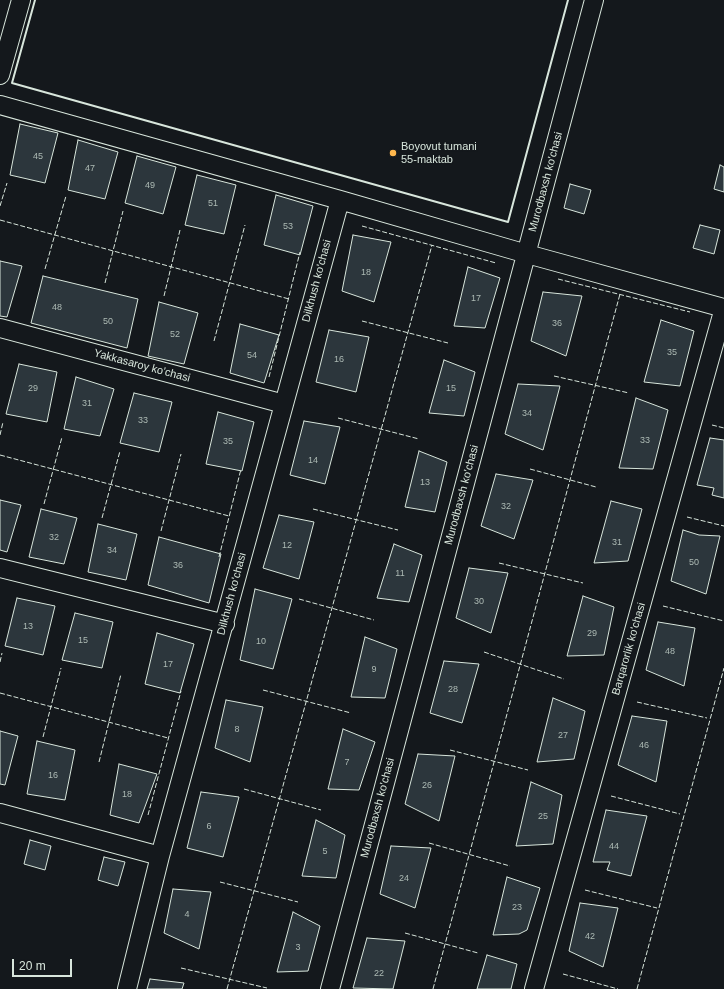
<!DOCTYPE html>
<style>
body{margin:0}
#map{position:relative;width:724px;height:989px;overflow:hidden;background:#14181c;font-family:Helvetica,sans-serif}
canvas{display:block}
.scale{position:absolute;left:12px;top:959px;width:60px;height:18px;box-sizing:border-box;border:2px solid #d8e6dc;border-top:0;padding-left:5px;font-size:12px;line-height:14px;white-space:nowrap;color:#d8e6dc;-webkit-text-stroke:3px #14181c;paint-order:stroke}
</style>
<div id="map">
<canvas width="724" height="989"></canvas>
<div class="scale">20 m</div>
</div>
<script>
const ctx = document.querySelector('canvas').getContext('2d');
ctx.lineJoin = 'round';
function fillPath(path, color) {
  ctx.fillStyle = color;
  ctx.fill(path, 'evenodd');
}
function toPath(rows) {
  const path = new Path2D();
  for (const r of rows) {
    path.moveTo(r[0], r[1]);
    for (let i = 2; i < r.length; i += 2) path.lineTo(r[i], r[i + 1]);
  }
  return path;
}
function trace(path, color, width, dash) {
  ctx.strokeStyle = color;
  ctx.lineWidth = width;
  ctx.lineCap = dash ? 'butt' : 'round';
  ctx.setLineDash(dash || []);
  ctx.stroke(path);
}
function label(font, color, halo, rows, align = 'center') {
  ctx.font = font + ' Helvetica,sans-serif';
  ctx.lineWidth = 3;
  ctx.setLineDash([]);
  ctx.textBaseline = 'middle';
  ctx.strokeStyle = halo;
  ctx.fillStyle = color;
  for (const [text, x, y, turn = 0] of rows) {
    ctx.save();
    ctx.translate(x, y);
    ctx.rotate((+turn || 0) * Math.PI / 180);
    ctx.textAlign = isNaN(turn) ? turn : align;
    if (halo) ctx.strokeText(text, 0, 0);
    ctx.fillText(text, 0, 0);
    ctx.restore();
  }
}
const building = toPath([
 [20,124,58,133,45,183,10,175,20,124],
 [78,140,118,152,105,199,68,190,78,140],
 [137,156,176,167,163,214,125,203,137,156],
 [720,165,724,167,724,192,714,189,720,165],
 [197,175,236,185,224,234,185,225,197,175],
 [570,184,591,190,584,214,564,208,570,184],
 [276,195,313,206,300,255,264,245,276,195],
 [700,225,720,230,714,254,693,248,700,225],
 [353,235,391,242,374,302,342,291,353,235],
 [0,261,22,266,7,317,0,316,0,261],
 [468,267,500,278,485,328,454,326,468,267],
 [43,276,138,299,127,348,31,323,43,276],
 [543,292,582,296,566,356,531,341,543,292],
 [159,302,198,313,184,364,148,356,159,302],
 [661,320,694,331,680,386,644,382,661,320],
 [240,324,279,335,264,383,230,373,240,324],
 [329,330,369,337,356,392,316,382,329,330],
 [444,360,475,372,464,416,429,413,444,360],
 [19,364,57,372,47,422,6,414,19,364],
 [76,377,114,389,100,436,64,429,76,377],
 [518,384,560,386,543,450,505,434,518,384],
 [134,393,172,402,159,452,120,443,134,393],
 [636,398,668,410,653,469,619,468,636,398],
 [218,412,254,422,242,471,206,464,218,412],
 [304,421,340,427,325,484,290,475,304,421],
 [710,438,724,440,724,498,712,495,714,488,697,485,710,438],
 [419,451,447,462,435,512,405,507,419,451],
 [496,474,533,480,514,539,481,526,496,474],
 [0,500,21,505,7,552,0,550,0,500],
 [611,501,642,509,628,561,594,563,611,501],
 [41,509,77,518,64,564,29,557,41,509],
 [279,515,314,522,299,579,263,568,279,515],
 [98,524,137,534,126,580,88,572,98,524],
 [683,530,699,535,720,536,706,594,671,581,683,530],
 [159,537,221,554,209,603,148,585,159,537],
 [394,544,422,555,409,602,377,598,394,544],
 [469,568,508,573,491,633,456,618,469,568],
 [255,589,292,599,273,669,240,660,255,589],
 [583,596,614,607,604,655,567,656,583,596],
 [17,598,55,606,43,655,5,646,17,598],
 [75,613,113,622,102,668,62,660,75,613],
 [658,622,695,628,684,686,646,670,658,622],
 [157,633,194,644,180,693,145,684,157,633],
 [365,637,397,649,385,698,351,697,365,637],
 [444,661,479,664,462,723,430,713,444,661],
 [553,698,585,711,574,759,537,762,553,698],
 [226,700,263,707,250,762,215,748,226,700],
 [632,716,667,721,656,782,618,765,632,716],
 [343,729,375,742,359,790,328,789,343,729],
 [0,731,18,736,5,785,0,784,0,731],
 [37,741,75,750,65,800,27,794,37,741],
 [418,754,455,756,439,821,405,804,418,754],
 [119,764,157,774,139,823,110,815,119,764],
 [531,782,562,795,553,844,516,846,531,782],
 [201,792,239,797,223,857,187,848,201,792],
 [606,810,647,816,631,876,607,870,610,862,593,862,606,810],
 [316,820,345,835,336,878,302,876,316,820],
 [30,840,51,846,45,870,24,864,30,840],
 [391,846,431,848,415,908,380,894,391,846],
 [104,857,125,862,118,886,98,880,104,857],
 [507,877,540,888,527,930,519,934,493,935,507,877],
 [173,889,211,892,199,949,164,933,173,889],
 [580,903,618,908,603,967,569,951,580,903],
 [293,912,320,926,308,971,277,972,293,912],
 [367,938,405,941,393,989,353,988,367,938],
 [487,955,517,964,511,989,477,989,487,955],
 [150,979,184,983,182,989,147,989,150,979]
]);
const minor = toPath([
 [0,75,21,0],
 [0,105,340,200,527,254,724,308],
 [0,328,284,404],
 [0,568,225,624],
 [0,813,160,856],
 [127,989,160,856,340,200],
 [330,989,594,0],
 [534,989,724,308]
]);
const fence = toPath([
 [0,206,7,183],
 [0,220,289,299],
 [362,226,496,263],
 [45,269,66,196],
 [558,279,690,312],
 [105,283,123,211],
 [164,296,180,230],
 [362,321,448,343],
 [214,341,245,225],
 [554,376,629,393],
 [269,377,300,252],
 [338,418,419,439],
 [712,425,724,428],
 [0,435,3,422],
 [0,455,229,516],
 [530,469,596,487],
 [44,504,62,437],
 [313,509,398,530],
 [687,517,724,526],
 [102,518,120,451],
 [161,531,181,454],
 [219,557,241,469],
 [499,563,583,583],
 [299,599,374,620],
 [663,606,724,621],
 [484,652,564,679],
 [0,662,2,653],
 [263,690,351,713],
 [0,693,168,738],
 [637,702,707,718],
 [43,737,61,668],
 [450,750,528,770],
 [99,762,121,674],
 [244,789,321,810],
 [611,796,680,814],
 [148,815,181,691],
 [429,843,510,866],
 [220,882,298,902],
 [585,890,657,908],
 [405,933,478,953],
 [181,968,267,988],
 [563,974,618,989],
 [227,989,432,245],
 [433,989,620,294],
 [637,989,724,668]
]);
const wall = toPath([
 [35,0,12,83,508,222,568,0]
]);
const markers = [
 [393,153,4,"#ffb74d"]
];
const numberNames = [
 ["45",38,157],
 ["47",90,169],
 ["49",150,186],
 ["51",213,204],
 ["53",288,227],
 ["18",366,273],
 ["17",476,299],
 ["48",57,308],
 ["50",108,322],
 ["36",557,324],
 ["52",175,335],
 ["35",672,353],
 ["54",252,356],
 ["16",339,360],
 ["29",33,389],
 ["15",451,389],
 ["31",87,404],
 ["34",527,414],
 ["33",143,421],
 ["33",645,441],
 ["35",228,442],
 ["14",313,461],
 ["13",425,483],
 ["32",506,507],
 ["32",54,538],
 ["31",617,543],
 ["12",287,546],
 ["34",112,551],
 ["50",694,563],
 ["36",178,566],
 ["11",400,574],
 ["30",479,602],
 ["13",28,627],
 ["29",592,634],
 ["15",83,641],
 ["10",261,642],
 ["48",670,652],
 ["17",168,665],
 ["9",374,670],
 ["28",453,690],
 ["8",237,730],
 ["27",563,736],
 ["46",644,746],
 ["7",347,763],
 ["16",53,776],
 ["26",427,786],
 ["18",127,795],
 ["25",543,817],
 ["6",209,827],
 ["44",614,847],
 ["5",325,852],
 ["24",404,879],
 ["23",517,908],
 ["4",187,915],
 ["42",590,937],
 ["3",298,948],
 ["22",379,974]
];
const poiNames = [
 ["Boyovut tumani",401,147],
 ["55-maktab",401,160]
];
const streetNames = [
 ["Murodbaxsh ko'chasi",546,182,-75],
 ["Dilkhush ko'chasi",317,281,-75],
 ["Yakkasaroy ko'chasi",142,366,15],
 ["Murodbaxsh ko'chasi",462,495,-75],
 ["Dilkhush ko'chasi",232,594,-75],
 ["Barqarorlik ko'chasi",629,649,-74],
 ["Murodbaxsh ko'chasi",378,808,-75]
];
fillPath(building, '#2c363c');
trace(building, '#d8e6dc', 1);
trace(minor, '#d8e6dc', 20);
trace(minor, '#14181c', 18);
trace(fence, '#d8e6dc', 1, [5, 2]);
trace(wall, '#d8e6dc', 2);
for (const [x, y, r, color] of markers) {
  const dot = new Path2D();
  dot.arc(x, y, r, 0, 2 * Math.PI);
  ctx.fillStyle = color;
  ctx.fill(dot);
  trace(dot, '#14181c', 1.5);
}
label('9px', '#adbab4', null, numberNames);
label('11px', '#d8e6dc', '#14181c', poiNames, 'left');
label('11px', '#d8e6dc', '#14181c', streetNames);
</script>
